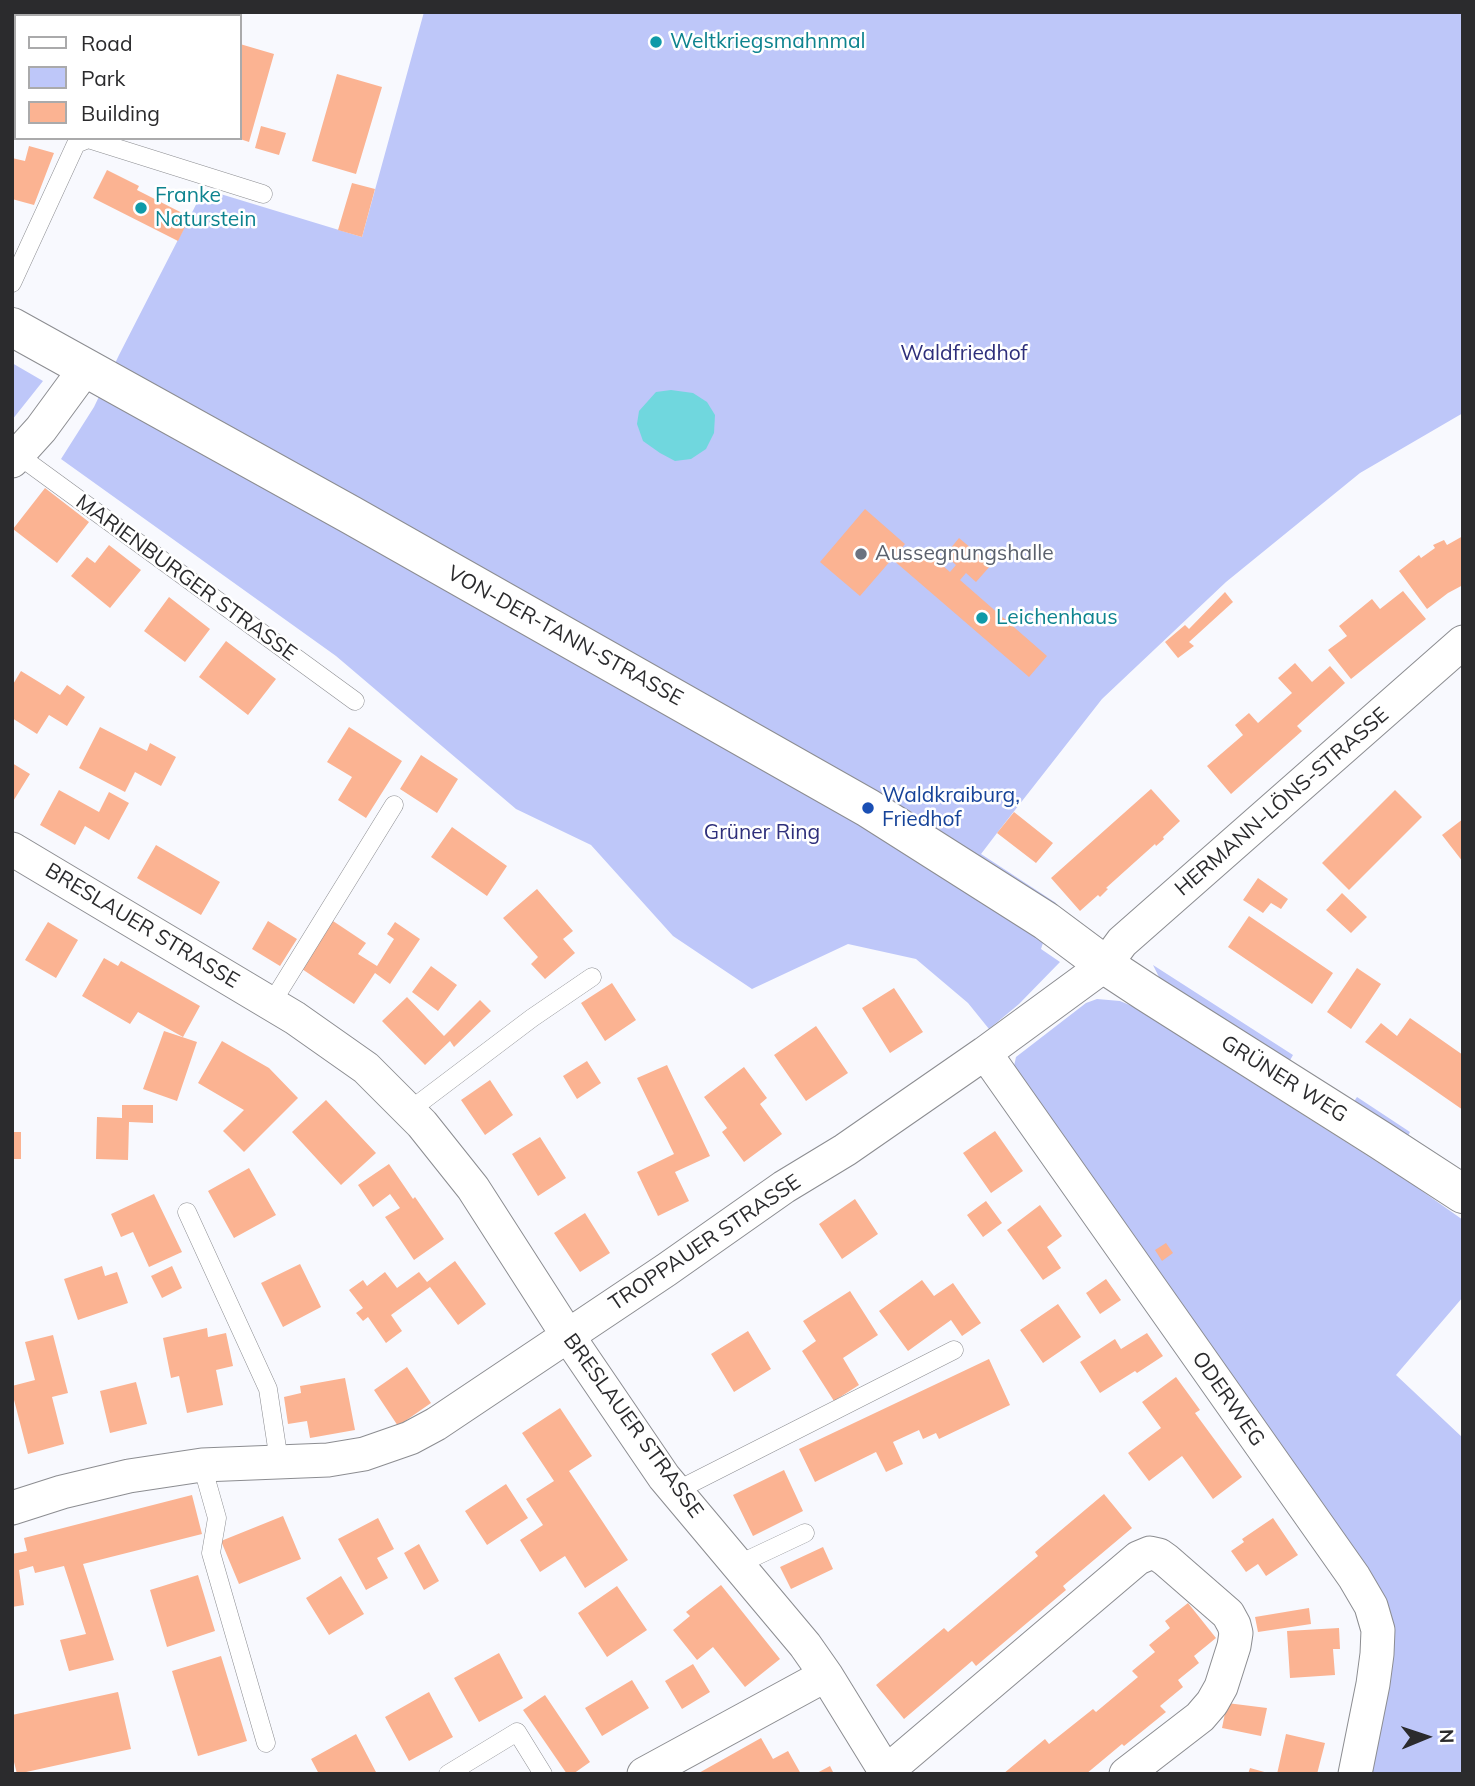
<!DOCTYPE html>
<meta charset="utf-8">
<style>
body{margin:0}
#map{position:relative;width:1475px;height:1786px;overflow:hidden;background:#f8f9fe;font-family:Mulish,sans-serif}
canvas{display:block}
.frame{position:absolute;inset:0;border:14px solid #2b2b2d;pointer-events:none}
.legend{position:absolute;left:14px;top:14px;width:228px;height:126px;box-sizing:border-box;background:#fff;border:2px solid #aaaaab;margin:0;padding:9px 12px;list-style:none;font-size:21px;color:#2b2b2d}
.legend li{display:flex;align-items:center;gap:14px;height:35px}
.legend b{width:35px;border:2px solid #aaaaab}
.north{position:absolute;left:1391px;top:1702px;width:70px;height:70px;-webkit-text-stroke:5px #fff;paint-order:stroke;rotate:88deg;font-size:19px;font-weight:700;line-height:28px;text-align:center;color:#2b2b2d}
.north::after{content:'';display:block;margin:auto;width:24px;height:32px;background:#2b2b2d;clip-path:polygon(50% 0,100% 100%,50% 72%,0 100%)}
</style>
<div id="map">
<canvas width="1475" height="1786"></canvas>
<div class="frame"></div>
<ul class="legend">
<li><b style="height:9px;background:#fff"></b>Road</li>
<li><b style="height:19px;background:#bec7f9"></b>Park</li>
<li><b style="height:19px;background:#fbb392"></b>Building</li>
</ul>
<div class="north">N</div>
</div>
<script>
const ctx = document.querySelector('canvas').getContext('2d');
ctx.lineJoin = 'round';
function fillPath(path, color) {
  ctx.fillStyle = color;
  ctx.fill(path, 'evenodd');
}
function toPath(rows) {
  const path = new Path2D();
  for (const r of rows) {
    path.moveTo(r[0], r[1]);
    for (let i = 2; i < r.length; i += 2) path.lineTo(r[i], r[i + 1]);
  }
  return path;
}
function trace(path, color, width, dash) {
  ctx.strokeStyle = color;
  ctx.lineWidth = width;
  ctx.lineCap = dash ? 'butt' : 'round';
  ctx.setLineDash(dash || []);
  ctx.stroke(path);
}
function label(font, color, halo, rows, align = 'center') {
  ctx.font = font + ' Mulish,sans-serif';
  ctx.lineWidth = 5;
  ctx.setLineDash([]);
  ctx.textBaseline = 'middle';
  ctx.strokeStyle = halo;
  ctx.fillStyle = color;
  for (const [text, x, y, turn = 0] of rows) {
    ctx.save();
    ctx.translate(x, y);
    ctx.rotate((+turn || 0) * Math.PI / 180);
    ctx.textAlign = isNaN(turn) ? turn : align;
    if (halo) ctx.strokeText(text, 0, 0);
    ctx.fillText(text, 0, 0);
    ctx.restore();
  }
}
const green = toPath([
 [424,12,1463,12,1463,413,1360,473,1226,582,1102,699,997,833,981,854,1056,903,1041,949,1060,962,1019,1004,989,1029,968,1003,916,959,848,944,752,989,673,936,591,845,516,809,336,656,61,459,94,407,119,355,204,189,362,237],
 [12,363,43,381,12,420],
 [1153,965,1293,1055,1289,1062,1160,979],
 [1097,999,1120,1001,1132,1006,1415,1186,1463,1220,1463,1297,1396,1375,1463,1438,1463,1774,1367,1774,1390,1655,1014,1066,1016,1057,1086,1003],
 [1357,1097,1410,1132,1407,1138,1353,1103]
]);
const water = toPath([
 [671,390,693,393,707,402,715,415,714,433,706,449,691,459,675,461,660,453,643,441,637,424,639,411,656,392]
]);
const building = toPath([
 [12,12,52,12,51,16,16,16,16,115,12,114],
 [121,12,137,12,146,15,120,16],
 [240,44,274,54,249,142,240,139],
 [337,74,382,87,356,174,312,161],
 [261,126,286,133,279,155,255,148],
 [29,146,54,153,34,205,12,199,12,158,25,161],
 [107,170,139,186,137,190,190,217,178,241,93,198],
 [352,183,375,189,362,237,338,230],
 [45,488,89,522,57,563,13,529],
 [865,509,905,544,901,549,916,562,926,551,950,572,956,565,945,555,959,538,991,565,976,582,966,573,960,580,1047,656,1029,677,892,559,860,596,820,562],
 [1463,536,1463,585,1448,593,1427,609,1399,571,1419,555,1421,558,1435,548,1433,545,1444,540,1447,545],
 [109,545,141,570,110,608,71,576,87,557,95,563],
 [1403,591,1426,619,1351,679,1328,650,1347,636,1339,626,1372,599,1380,609],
 [1225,592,1233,602,1189,642,1194,646,1178,658,1165,642,1185,625,1189,629],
 [169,597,210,629,185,662,144,631],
 [226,641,276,679,248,715,199,677],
 [1295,663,1312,682,1330,666,1345,683,1297,726,1302,731,1231,794,1207,766,1243,735,1235,725,1249,713,1258,723,1292,693,1278,678],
 [21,671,60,695,67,685,85,697,67,726,49,715,37,734,12,718,12,686],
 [100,727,147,751,150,743,176,757,161,786,135,772,125,792,79,768],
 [349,727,402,761,366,818,338,800,352,777,327,762],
 [421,755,458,779,437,813,400,789],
 [12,763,30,774,12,803],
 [1151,789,1180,821,1163,837,1164,839,1156,846,1155,844,1106,888,1108,889,1100,897,1098,895,1080,911,1051,878],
 [59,790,99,812,109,792,129,803,109,840,85,826,75,845,40,825],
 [1395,790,1422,817,1349,890,1322,863],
 [1014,812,1053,843,1036,863,997,833],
 [1463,819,1463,862,1442,835],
 [452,827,507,866,487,896,431,857],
 [156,845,220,882,201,915,137,878],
 [1258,878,1288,899,1281,909,1271,903,1263,913,1243,900],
 [537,889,573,931,563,939,575,953,545,979,531,964,538,957,503,918],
 [1342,893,1367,917,1351,933,1326,910],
 [1249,916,1333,973,1312,1004,1228,947],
 [268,921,297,939,280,966,252,949],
 [333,921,366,943,358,954,377,966,394,939,387,934,395,922,420,939,390,984,375,973,354,1004,302,969],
 [48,922,78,940,56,978,25,960],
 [104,958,118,966,121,961,200,1006,183,1037,138,1012,130,1024,82,996],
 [431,966,457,985,438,1011,412,992],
 [1357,968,1381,984,1351,1029,1327,1012],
 [612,983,636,1020,605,1041,581,1003],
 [894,988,923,1032,890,1053,862,1008],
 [407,997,444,1036,480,1000,491,1011,454,1047,450,1041,425,1065,382,1021],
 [1410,1018,1463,1055,1463,1110,1365,1042,1381,1023,1397,1036],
 [816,1026,848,1073,806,1101,774,1055],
 [164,1031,197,1042,177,1101,143,1089],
 [222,1041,269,1068,298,1098,244,1152,223,1131,244,1110,198,1083],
 [587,1061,601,1083,577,1099,563,1076],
 [667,1065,710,1156,675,1172,689,1201,658,1216,637,1172,674,1154,637,1078],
 [744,1067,767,1098,760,1104,782,1134,744,1162,722,1132,727,1128,704,1097],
 [490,1080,513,1115,485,1135,461,1100],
 [326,1100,376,1153,341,1185,292,1132],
 [122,1105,153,1105,153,1123,129,1122,128,1160,96,1159,97,1117,122,1118],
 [995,1131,1023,1171,991,1193,963,1153],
 [12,1132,21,1132,21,1159,12,1159],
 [540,1137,566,1178,538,1196,512,1154],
 [389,1164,413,1199,415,1197,444,1239,414,1260,385,1217,400,1208,390,1194,373,1207,358,1185],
 [249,1168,276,1215,234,1238,208,1191],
 [154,1194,182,1252,149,1267,133,1232,121,1237,111,1214],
 [855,1199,878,1234,842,1259,819,1224],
 [986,1201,1002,1223,983,1237,967,1215],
 [1040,1205,1062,1236,1047,1247,1061,1268,1043,1280,1007,1230],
 [585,1213,610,1253,580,1272,554,1233],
 [1166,1243,1173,1253,1162,1261,1155,1250],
 [455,1261,486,1304,458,1325,430,1287,391,1315,402,1331,386,1343,368,1317,363,1321,356,1313,363,1308,349,1290,363,1280,367,1286,385,1272,397,1288,419,1272,427,1282],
 [300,1264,321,1307,283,1327,261,1283],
 [102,1266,105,1276,117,1272,128,1303,78,1320,64,1279],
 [172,1266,182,1288,162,1298,151,1276],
 [1106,1279,1121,1300,1100,1314,1086,1293],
 [922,1280,934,1296,953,1283,981,1323,962,1336,951,1320,908,1351,879,1311],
 [850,1291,878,1335,843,1358,859,1385,834,1401,802,1351,816,1341,803,1321],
 [1058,1304,1081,1337,1043,1363,1020,1330],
 [207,1328,208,1337,226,1333,233,1366,216,1370,223,1405,187,1413,179,1376,171,1378,163,1338],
 [748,1331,771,1369,734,1392,711,1354],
 [1147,1333,1163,1356,1137,1373,1135,1371,1100,1393,1080,1362,1115,1339,1121,1349],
 [53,1335,68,1393,52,1397,64,1444,28,1454,12,1392,12,1386,35,1380,25,1342],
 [989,1359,1010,1405,939,1439,936,1433,923,1439,919,1430,893,1442,903,1464,886,1472,876,1452,815,1482,799,1449],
 [407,1367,431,1403,398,1426,374,1390],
 [1176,1377,1200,1410,1195,1413,1242,1477,1213,1499,1182,1456,1149,1481,1128,1453,1161,1428,1142,1402],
 [345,1378,355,1430,310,1438,307,1421,288,1424,284,1397,301,1393,300,1386],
 [136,1382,147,1424,110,1433,100,1391],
 [560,1408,592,1456,569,1471,628,1560,585,1588,565,1556,540,1572,520,1540,543,1525,526,1499,554,1481,522,1433],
 [784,1470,803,1511,753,1536,733,1495],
 [506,1484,528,1518,487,1545,465,1511],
 [1104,1494,1132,1528,1063,1586,1066,1590,976,1666,972,1661,904,1719,876,1685,944,1628,948,1632,1038,1556,1035,1552],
 [192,1495,202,1534,83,1564,114,1660,69,1671,60,1640,86,1634,64,1566,35,1573,33,1566,19,1570,24,1605,12,1607,12,1554,27,1551,24,1538],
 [283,1516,301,1559,239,1584,221,1541],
 [378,1518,394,1549,377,1558,388,1578,366,1590,338,1539],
 [1273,1518,1298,1555,1266,1576,1258,1564,1246,1572,1231,1551,1244,1542,1242,1539],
 [419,1544,439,1581,424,1590,404,1553],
 [823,1547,833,1569,791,1589,780,1567],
 [198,1575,215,1631,167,1647,150,1590],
 [341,1576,364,1614,329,1635,306,1598],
 [721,1585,780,1659,745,1687,713,1647,697,1660,673,1630,690,1616,686,1612],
 [617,1586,647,1630,607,1657,578,1613],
 [1188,1603,1216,1638,1194,1656,1199,1663,1178,1680,1183,1687,1160,1706,1166,1712,1124,1746,1122,1744,1086,1774,1003,1774,1045,1739,1049,1744,1093,1709,1096,1712,1138,1677,1132,1671,1155,1652,1149,1645,1170,1628,1165,1621],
 [1309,1608,1311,1624,1258,1632,1255,1617],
 [1339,1628,1340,1649,1333,1649,1335,1675,1290,1678,1287,1631],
 [499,1653,523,1698,479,1722,454,1678],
 [221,1656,247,1741,198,1756,172,1671],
 [693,1664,710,1692,682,1709,665,1681],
 [632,1680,649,1708,602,1736,585,1708],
 [118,1692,131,1749,17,1774,12,1754,12,1715],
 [429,1692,453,1737,409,1761,385,1717],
 [545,1695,590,1762,573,1774,567,1774,523,1710],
 [1227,1703,1267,1708,1261,1736,1222,1728],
 [356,1734,377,1774,319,1774,311,1759],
 [1286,1734,1325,1743,1317,1774,1277,1774],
 [761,1738,773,1759,788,1751,801,1774,697,1774],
 [830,1766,834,1774,815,1774],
 [1250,1768,1268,1773,1268,1774,1248,1774]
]);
const lane = toPath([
 [12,283,76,144,88,139,263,194],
 [18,455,355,701],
 [271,1004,394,805],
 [409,1111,532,1018,592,977],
 [187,1212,268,1389,279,1461],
 [202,1465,217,1518,211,1553,266,1743],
 [676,1491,954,1350],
 [737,1565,805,1533],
 [448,1774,517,1732,543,1774]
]);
const street = toPath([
 [12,461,41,429,85,369],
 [12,849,295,1018,366,1068,422,1124,473,1188,568,1336,664,1477,805,1645,826,1675,887,1774],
 [985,1053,1354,1577,1371,1606,1378,1630,1377,1654,1373,1684,1355,1774],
 [12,1508,62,1492,129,1476,202,1465,328,1460,364,1454,410,1438,436,1424,666,1270,784,1187,845,1150,985,1053,1105,965,1122,942,1463,642],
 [886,1772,1138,1558,1150,1553,1159,1555,1166,1560,1228,1614,1234,1625,1236,1633,1234,1646,1221,1687,1212,1703,1200,1717,1126,1774],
 [644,1774,826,1675]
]);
const secondary = toPath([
 [12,327,351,515,868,808,1046,921,1105,965,1146,992,1380,1140,1463,1194]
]);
const markers = [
 [656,42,7,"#0f9aa8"],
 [141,208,7,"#0f9aa8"],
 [861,554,7,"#6b7280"],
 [982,618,7,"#0f9aa8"],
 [868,808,7,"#1a4fb4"]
];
const cultureNames = [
 ["Weltkriegsmahnmal",670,42],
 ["Franke",155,196],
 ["Naturstein",155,220],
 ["Leichenhaus",996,618]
];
const parkNames = [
 ["Waldfriedhof",964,354],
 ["Grüner Ring",762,833]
];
const worshipNames = [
 ["Aussegnungshalle",875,554]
];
const streetNames = [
 ["MARIENBURGER STRASSE",186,578,36],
 ["VON-DER-TANN-STRASSE",565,636,29],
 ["HERMANN-LÖNS-STRASSE",1282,802,-41],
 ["BRESLAUER STRASSE",142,926,31],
 ["GRÜNER WEG",1284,1079,32],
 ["TROPPAUER STRASSE",705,1243,-34],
 ["ODERWEG",1228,1399,55],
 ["BRESLAUER STRASSE",633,1426,54]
];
const transitNames = [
 ["Waldkraiburg,",882,796],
 ["Friedhof",882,820]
];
fillPath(green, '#bec7f9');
fillPath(water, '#70d7de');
fillPath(building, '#fbb392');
trace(lane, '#8c8d91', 19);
trace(street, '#8c8d91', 35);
trace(secondary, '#8c8d91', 40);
trace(lane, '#fff', 18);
trace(street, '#fff', 33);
trace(secondary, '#fff', 38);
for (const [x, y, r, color] of markers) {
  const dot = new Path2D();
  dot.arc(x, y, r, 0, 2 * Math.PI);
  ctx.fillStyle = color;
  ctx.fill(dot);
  trace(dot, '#fff', 2.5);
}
label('21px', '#0d838f', '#fff', cultureNames, 'left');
label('21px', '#2e2f7b', '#fff', parkNames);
label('21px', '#5b616d', '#fff', worshipNames, 'left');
label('21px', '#2b2b2d', '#fff', streetNames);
label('21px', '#164399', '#fff', transitNames, 'left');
</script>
